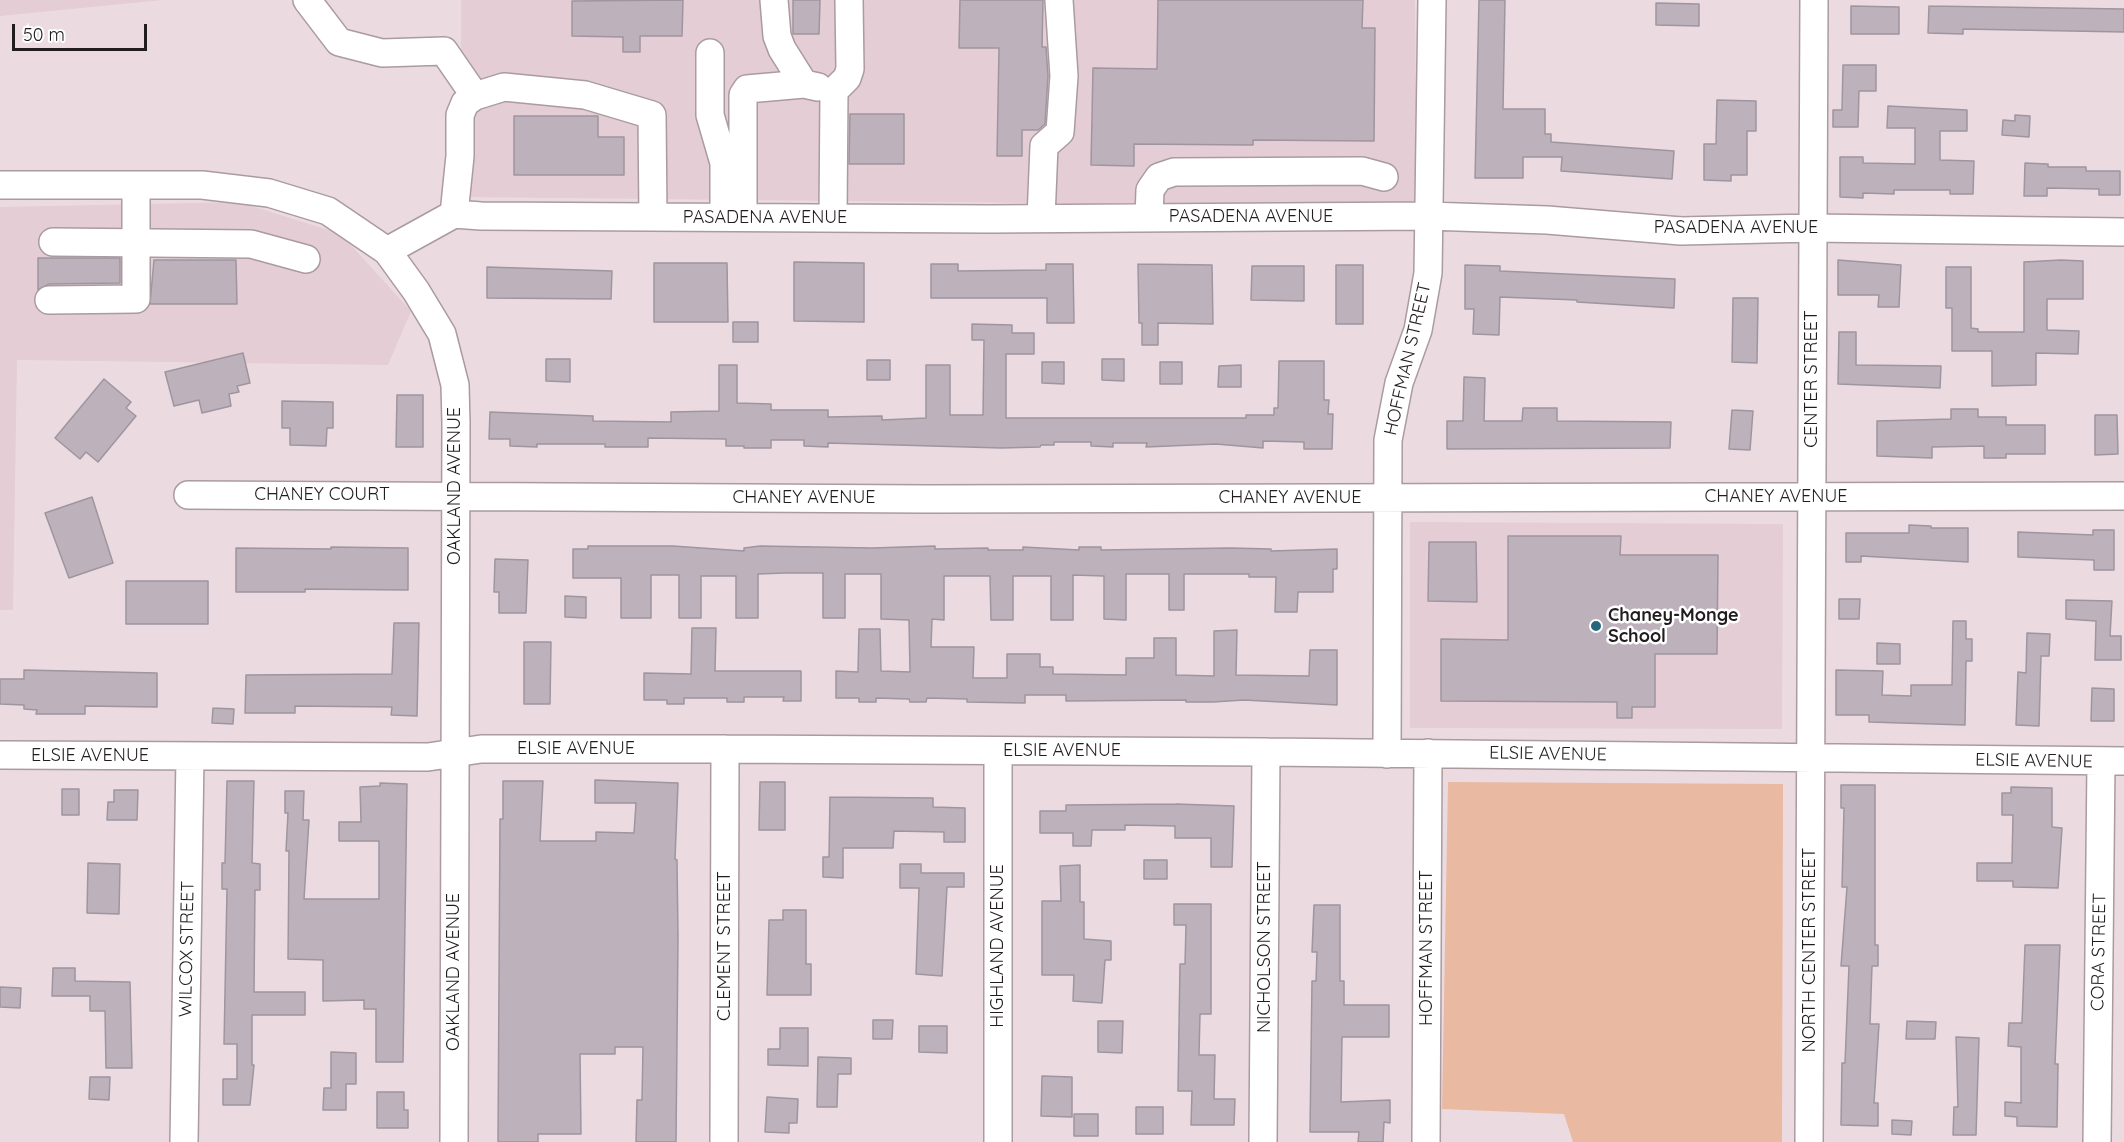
<!DOCTYPE html>
<style>
body{margin:0}
#map{position:relative;width:2124px;height:1142px;overflow:hidden;background:#ebdbe1;font-family:Quicksand,sans-serif}
canvas{display:block}
.scale{position:absolute;left:12px;top:24px;width:135px;height:27px;box-sizing:border-box;border:3px solid #211c1e;border-top:0;padding-left:8px;font-size:18px;line-height:21px;white-space:nowrap;color:#211c1e;-webkit-text-stroke:4px #fff;paint-order:stroke}
</style>
<div id="map">
<canvas width="2124" height="1142"></canvas>
<div class="scale">50 m</div>
</div>
<script>
const ctx = document.querySelector('canvas').getContext('2d');
ctx.lineJoin = 'round';
function fillPath(path, color) {
  ctx.fillStyle = color;
  ctx.fill(path, 'evenodd');
}
function toPath(rows) {
  const path = new Path2D();
  for (const r of rows) {
    path.moveTo(r[0], r[1]);
    for (let i = 2; i < r.length; i += 2) path.lineTo(r[i], r[i + 1]);
  }
  return path;
}
function trace(path, color, width, dash) {
  ctx.strokeStyle = color;
  ctx.lineWidth = width;
  ctx.lineCap = dash ? 'butt' : 'round';
  ctx.setLineDash(dash || []);
  ctx.stroke(path);
}
function label(font, color, halo, rows, align = 'center') {
  ctx.font = font + ' Quicksand,sans-serif';
  ctx.lineWidth = 5;
  ctx.setLineDash([]);
  ctx.textBaseline = 'middle';
  ctx.strokeStyle = halo;
  ctx.fillStyle = color;
  for (const [text, x, y, turn = 0] of rows) {
    ctx.save();
    ctx.translate(x, y);
    ctx.rotate((+turn || 0) * Math.PI / 180);
    ctx.textAlign = isNaN(turn) ? turn : align;
    if (halo) ctx.strokeText(text, 0, 0);
    ctx.fillText(text, 0, 0);
    ctx.restore();
  }
}
const built = toPath([
 [0,0,163,0,0,16],
 [461,0,1415,0,1417,207,461,197],
 [239,202,341,234,411,311,388,365,17,360,13,610,0,610,0,207],
 [1410,522,1783,524,1782,729,1410,728]
]);
const green = toPath([
 [1448,782,1783,784,1782,1142,1573,1142,1564,1114,1442,1109]
]);
const building = toPath([
 [683,0,682,36,640,36,640,52,623,52,623,37,572,36,572,1,683,0],
 [793,0,820,0,819,34,793,34,793,0],
 [960,0,1043,0,1042,47,1046,47,1048,76,1045,124,1038,130,1022,130,1022,156,997,156,999,48,959,48,960,0],
 [1158,0,1363,0,1362,28,1375,28,1374,141,1253,140,1253,145,1134,144,1134,166,1091,165,1093,68,1157,69,1158,0],
 [1479,0,1505,0,1503,109,1545,109,1545,134,1551,134,1551,142,1674,151,1672,179,1561,171,1562,157,1523,157,1523,178,1475,178,1479,0],
 [1656,3,1699,4,1699,26,1656,25,1656,3],
 [1851,6,1899,7,1899,34,1851,34,1851,6],
 [1929,6,2124,9,2124,32,1963,29,1963,34,1928,33,1929,6],
 [1843,65,1876,65,1876,91,1859,91,1858,127,1833,127,1833,110,1842,110,1843,65],
 [1717,100,1756,101,1756,131,1747,131,1747,175,1731,175,1731,181,1704,180,1704,144,1716,144,1717,100],
 [1888,106,1967,110,1967,131,1940,131,1940,160,1974,161,1973,194,1950,194,1950,190,1894,190,1894,194,1863,193,1863,198,1840,197,1840,157,1863,157,1863,163,1915,164,1915,128,1887,128,1888,106],
 [850,114,904,114,904,164,849,164,850,114],
 [2015,115,2030,116,2029,137,2002,135,2003,120,2015,121,2015,115],
 [514,116,598,116,598,137,624,137,624,175,514,175,514,116],
 [2025,163,2048,164,2048,167,2086,167,2086,171,2120,171,2120,195,2099,195,2099,189,2047,188,2047,196,2024,196,2025,163],
 [38,258,120,258,120,283,49,284,38,290,38,258],
 [154,260,236,260,237,304,150,304,154,260],
 [1838,260,1901,265,1899,307,1878,307,1879,295,1838,295,1838,260],
 [2061,260,2083,261,2083,299,2047,299,2047,330,2079,331,2078,354,2036,353,2036,385,1992,386,1992,351,1952,351,1952,308,1946,308,1946,267,1971,267,1971,328,1978,329,1978,332,2024,332,2024,262,2061,260],
 [794,262,864,263,864,322,794,321,794,262],
 [654,263,727,263,728,322,654,322,654,263],
 [931,264,958,264,958,271,1046,270,1046,264,1073,264,1074,323,1047,323,1047,298,931,298,931,264],
 [1138,264,1212,265,1213,324,1158,323,1158,345,1142,345,1142,323,1139,323,1138,264],
 [1336,265,1363,265,1363,324,1336,324,1336,265],
 [1465,265,1500,266,1500,271,1675,279,1674,308,1577,302,1577,300,1500,297,1499,335,1473,334,1474,309,1465,309,1465,265],
 [1252,266,1304,266,1304,301,1251,300,1252,266],
 [487,267,612,271,611,299,487,298,487,267],
 [1733,298,1758,298,1757,363,1732,362,1733,298],
 [733,322,758,322,758,342,733,342,733,322],
 [972,324,1012,325,1012,333,1034,333,1034,354,1006,354,1006,418,1246,418,1246,415,1274,415,1274,408,1278,408,1279,361,1324,361,1324,400,1329,400,1328,414,1333,414,1332,449,1304,449,1304,442,1263,441,1263,448,1216,444,1146,447,1147,443,1113,443,1113,447,1091,446,1091,442,1054,442,1054,445,1041,445,1040,447,1001,448,828,443,828,447,804,446,804,440,771,440,771,448,744,448,744,446,726,446,726,439,648,438,648,447,605,447,605,444,537,444,537,447,510,446,510,439,489,439,490,412,593,416,593,421,671,422,671,412,719,411,719,365,737,365,737,403,771,404,771,410,828,410,828,417,882,416,882,420,926,418,926,365,950,365,950,415,983,415,984,340,972,340,972,324],
 [1839,332,1856,332,1856,365,1941,366,1940,388,1838,384,1839,332],
 [243,353,250,383,237,386,239,392,229,394,231,406,202,413,199,400,174,406,165,372,243,353],
 [546,359,570,359,570,382,546,381,546,359],
 [1102,359,1124,359,1124,381,1102,380,1102,359],
 [867,360,890,360,890,380,867,380,867,360],
 [1042,362,1064,362,1064,384,1042,383,1042,362],
 [1160,362,1182,362,1182,384,1160,384,1160,362],
 [1241,365,1241,387,1218,387,1219,366,1241,365],
 [1464,377,1485,378,1484,421,1522,421,1523,408,1557,408,1557,421,1671,422,1670,448,1447,449,1447,421,1463,421,1464,377],
 [104,379,131,402,126,408,136,416,98,462,86,452,80,459,55,438,104,379],
 [397,395,423,395,423,447,396,447,397,395],
 [282,401,333,402,333,428,327,428,326,446,290,445,290,428,282,428,282,401],
 [1951,409,1978,409,1978,417,2006,417,2006,425,2045,425,2045,454,2006,454,2006,458,1984,458,1984,446,1932,447,1932,458,1877,456,1877,421,1951,419,1951,409],
 [1732,410,1753,411,1750,450,1729,449,1732,410],
 [2095,415,2117,415,2118,454,2095,455,2095,415],
 [92,497,113,563,69,578,45,513,92,497],
 [1909,525,1931,526,1931,528,1968,528,1968,562,1861,556,1861,562,1846,562,1846,533,1909,533,1909,525],
 [2093,530,2114,530,2114,570,2094,570,2094,560,2018,557,2018,532,2093,535,2093,530],
 [1508,536,1621,536,1620,555,1718,555,1717,654,1655,654,1655,707,1632,707,1632,718,1617,718,1617,702,1441,701,1441,639,1508,640,1508,536],
 [1429,542,1476,542,1477,602,1428,601,1429,542],
 [588,546,673,546,744,551,744,548,760,546,872,548,935,546,935,549,988,548,988,550,1023,550,1023,547,1079,550,1079,547,1101,547,1101,550,1230,548,1271,549,1271,551,1337,549,1337,569,1333,569,1333,592,1298,592,1297,612,1275,612,1276,577,1249,577,1249,574,1184,574,1184,610,1169,610,1169,574,1126,574,1126,620,1104,619,1104,576,1073,575,1073,620,1051,620,1051,576,1013,576,1013,620,991,620,990,576,944,576,944,620,932,619,931,647,974,647,973,678,1007,678,1007,654,1040,654,1040,667,1053,667,1053,674,1126,675,1126,658,1154,658,1154,638,1176,638,1176,675,1214,676,1214,631,1237,630,1236,675,1309,676,1310,650,1337,650,1337,705,1244,700,1213,702,1186,702,1186,700,1066,701,1066,695,1025,695,1025,703,967,702,967,699,927,698,926,702,910,702,909,699,876,698,876,702,859,702,859,698,836,698,836,671,858,672,859,629,880,629,881,671,910,672,909,620,881,619,881,574,845,574,845,618,823,618,823,573,784,573,758,574,758,618,736,618,736,576,701,576,701,618,679,618,679,575,651,575,651,618,621,618,621,578,573,578,573,549,588,549,588,546],
 [331,547,408,548,408,590,305,589,305,592,236,592,236,548,331,549,331,547],
 [495,559,528,560,526,613,499,613,499,592,494,592,495,559],
 [126,581,208,581,208,624,126,624,126,581],
 [565,596,586,597,586,618,565,617,565,596],
 [1839,599,1860,599,1859,619,1839,619,1839,599],
 [2066,600,2112,601,2110,636,2121,636,2121,660,2095,660,2096,621,2066,619,2066,600],
 [1953,621,1966,621,1966,639,1972,639,1972,661,1966,661,1965,725,1869,722,1869,715,1836,715,1836,670,1883,671,1882,695,1911,696,1911,685,1952,685,1953,621],
 [394,623,419,623,417,716,391,715,392,707,295,706,295,713,245,713,246,675,392,674,394,623],
 [692,628,716,628,715,671,801,671,801,701,783,701,784,697,744,697,744,702,727,702,727,698,684,698,684,704,667,704,667,700,644,700,644,673,691,674,692,628],
 [2027,633,2050,634,2049,656,2041,656,2039,726,2016,725,2018,672,2026,673,2027,633],
 [524,642,551,642,550,704,524,704,524,642],
 [1877,643,1900,644,1900,664,1877,664,1877,643],
 [24,670,157,673,157,707,85,706,85,714,36,714,37,710,24,709,24,705,0,704,0,679,24,679,24,670],
 [2092,688,2114,689,2114,721,2091,721,2092,688],
 [213,708,234,709,233,724,212,723,213,708],
 [595,780,678,783,675,859,677,860,678,938,676,1142,636,1142,637,1100,642,1100,643,1047,615,1047,615,1054,580,1054,581,1134,538,1134,538,1142,498,1142,500,819,503,819,503,781,543,781,540,841,596,841,596,832,634,833,636,803,595,803,595,780],
 [227,781,254,781,252,863,260,864,260,890,255,890,254,992,305,992,305,1015,252,1015,252,1065,254,1065,250,1105,223,1105,223,1079,237,1079,237,1044,224,1044,227,889,222,889,222,863,225,863,227,781],
 [760,782,785,782,785,830,759,830,760,782],
 [380,783,407,784,403,1062,376,1062,376,1009,364,1009,364,1000,323,1001,323,960,288,959,289,851,286,851,288,813,285,813,285,791,304,791,303,820,309,820,304,899,379,899,379,841,339,841,339,822,361,822,360,787,380,786,380,783],
 [1841,785,1875,785,1875,945,1878,945,1878,966,1872,966,1870,1024,1879,1024,1874,1103,1878,1103,1878,1126,1841,1125,1842,1063,1845,1063,1849,966,1841,966,1847,887,1842,887,1844,808,1841,808,1841,785],
 [2011,787,2052,788,2052,827,2062,828,2058,888,2013,887,2013,881,1977,881,1977,863,2012,863,2013,815,2002,815,2002,793,2011,793,2011,787],
 [62,789,79,789,79,815,62,815,62,789],
 [114,790,138,790,137,820,107,820,108,802,114,802,114,790],
 [830,797,933,798,933,807,965,808,965,842,944,842,944,832,894,831,893,848,843,848,843,878,823,877,823,857,829,857,830,797],
 [1176,804,1234,806,1232,867,1211,867,1211,838,1175,838,1175,826,1125,825,1125,830,1092,830,1091,846,1073,846,1073,833,1040,833,1040,811,1066,811,1066,805,1176,804],
 [1144,860,1167,860,1167,879,1144,879,1144,860],
 [88,863,120,864,119,914,87,913,88,863],
 [900,864,921,864,921,873,964,873,964,887,947,887,942,976,916,974,919,888,900,888,900,864],
 [1080,865,1080,902,1084,902,1084,939,1111,941,1111,960,1105,960,1102,1003,1073,1001,1074,975,1042,975,1042,901,1061,901,1060,866,1080,865],
 [1174,904,1211,904,1211,1014,1200,1014,1199,1055,1215,1055,1214,1099,1235,1099,1234,1125,1191,1125,1192,1091,1178,1091,1180,964,1185,964,1186,925,1174,925,1174,904],
 [1314,905,1340,905,1340,981,1344,981,1344,1005,1389,1005,1389,1037,1342,1037,1341,1102,1390,1100,1390,1123,1384,1122,1383,1142,1358,1142,1359,1132,1310,1132,1312,981,1316,981,1317,952,1312,952,1314,905],
 [783,910,806,910,806,964,811,964,811,995,767,995,769,920,783,920,783,910],
 [2025,945,2060,945,2055,1064,2058,1064,2057,1127,2017,1126,2017,1117,2005,1116,2005,1102,2021,1103,2021,1047,2008,1046,2009,1023,2022,1023,2025,945],
 [53,968,75,968,75,981,130,982,132,1068,106,1068,105,1011,90,1011,90,996,52,996,53,968],
 [0,987,21,988,20,1008,0,1007,0,987],
 [873,1020,893,1020,892,1039,873,1039,873,1020],
 [1098,1021,1123,1021,1122,1053,1098,1052,1098,1021],
 [1907,1021,1936,1022,1935,1039,1906,1039,1907,1021],
 [919,1026,947,1026,947,1053,919,1052,919,1026],
 [780,1028,808,1028,808,1066,768,1065,768,1049,780,1049,780,1028],
 [1956,1037,1979,1038,1976,1135,1953,1135,1954,1107,1958,1107,1956,1037],
 [331,1052,356,1053,356,1084,346,1084,346,1110,323,1110,324,1088,331,1088,331,1052],
 [818,1057,851,1058,851,1074,838,1074,837,1107,817,1107,818,1057],
 [1042,1076,1072,1077,1072,1117,1041,1116,1042,1076],
 [90,1077,110,1077,109,1100,89,1099,90,1077],
 [377,1092,404,1092,404,1110,408,1110,408,1128,377,1128,377,1092],
 [767,1097,798,1099,797,1123,789,1123,789,1133,765,1132,767,1097],
 [1136,1107,1163,1107,1163,1134,1136,1134,1136,1107],
 [1074,1114,1098,1114,1098,1136,1074,1136,1074,1114],
 [1892,1120,1912,1121,1911,1135,1892,1134,1892,1120]
]);
const minor = toPath([
 [307,0,339,42,382,53,444,51,475,96],
 [774,0,777,36,782,49,804,84,818,87],
 [710,53,710,115,724,163,724,207],
 [0,185,202,185,269,193,328,211,387,251,416,291,442,334,455,385,456,423,454,1142],
 [454,214,460,156,460,115,465,103,475,96,504,87,585,95,652,115,653,217],
 [743,217,743,95,747,89,804,84],
 [833,218,834,91,847,78,850,69,849,0],
 [1041,218,1044,146,1060,132,1064,76,1059,0],
 [1149,218,1150,190,1159,177,1174,172,1362,171,1384,177],
 [53,242,251,244,306,259],
 [387,251,454,214,481,216,989,219,1428,216,1547,220,1681,231,1811,228,2124,232],
 [49,300,136,299,136,185],
 [188,495,927,499,2124,496],
 [998,751,998,1142],
 [1387,754,1388,440,1399,383,1418,330,1428,273,1432,0],
 [0,755,428,757,481,749,725,749,1266,752,2124,761],
 [184,1142,190,756],
 [724,1142,725,749],
 [1263,1142,1266,752],
 [1426,1142,1428,753],
 [1809,1142,1814,0],
 [2097,1142,2101,762]
]);
const markers = [
 [1596,626,6,"#25677a"]
];
const streetNames = [
 ["PASADENA AVENUE",1251,217],
 ["PASADENA AVENUE",765,218],
 ["PASADENA AVENUE",1736,228],
 ["HOFFMAN STREET",1408,359,-77],
 ["CENTER STREET",1812,379,-90],
 ["OAKLAND AVENUE",455,486,-90],
 ["CHANEY COURT",322,495],
 ["CHANEY AVENUE",1776,497],
 ["CHANEY AVENUE",804,498],
 ["CHANEY AVENUE",1290,498],
 ["ELSIE AVENUE",576,749],
 ["ELSIE AVENUE",1062,751],
 ["ELSIE AVENUE",1548,754,1],
 ["ELSIE AVENUE",90,756],
 ["ELSIE AVENUE",2034,761,1],
 ["CLEMENT STREET",725,946,-90],
 ["HIGHLAND AVENUE",998,946,-90],
 ["NICHOLSON STREET",1265,947,-90],
 ["HOFFMAN STREET",1427,948,-90],
 ["WILCOX STREET",187,949,-89],
 ["NORTH CENTER STREET",1810,950,-90],
 ["CORA STREET",2099,952,-89],
 ["OAKLAND AVENUE",454,972,-90]
];
const poiNames = [
 ["Chaney-Monge",1608,616],
 ["School",1608,637]
];
fillPath(built, '#e4cdd5');
fillPath(green, '#e9b9a1');
fillPath(building, '#bdb2bc');
trace(building, '#9f959f', 1.5);
trace(minor, '#aa9ba0', 30);
trace(minor, '#fff', 27);
for (const [x, y, r, color] of markers) {
  const dot = new Path2D();
  dot.arc(x, y, r, 0, 2 * Math.PI);
  ctx.fillStyle = color;
  ctx.fill(dot);
  trace(dot, '#fff', 2);
}
label('18px', '#211c1e', '#fff', streetNames);
label('bold 18px', '#211c1e', '#fff', poiNames, 'left');
</script>
